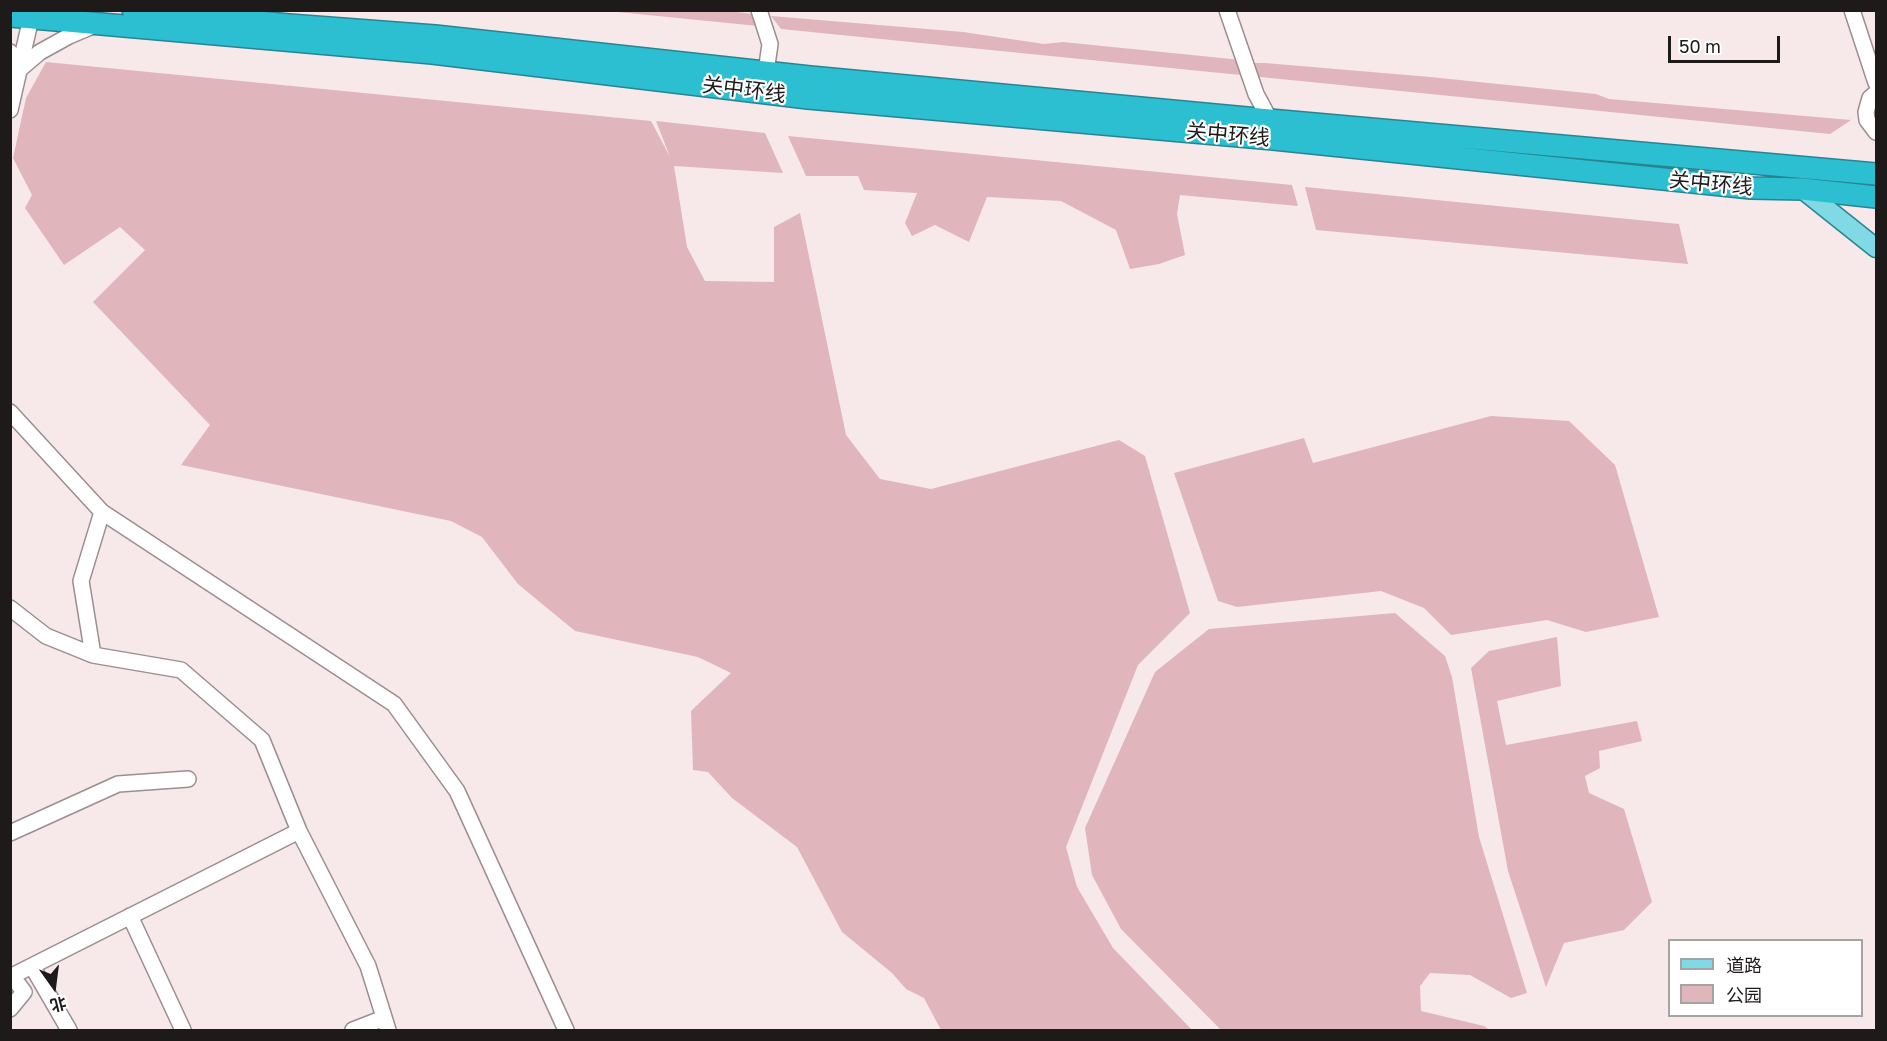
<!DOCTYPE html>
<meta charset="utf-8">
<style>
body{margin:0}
#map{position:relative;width:1887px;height:1041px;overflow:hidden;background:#f7e8ea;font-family:"Golos Text","Noto Sans SC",sans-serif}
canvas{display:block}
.frame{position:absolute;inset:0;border:12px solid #1f1a1a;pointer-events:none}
.legend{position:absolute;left:1668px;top:939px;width:195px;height:78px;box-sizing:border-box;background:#fff;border:2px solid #a5a3a3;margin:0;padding:8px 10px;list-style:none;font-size:18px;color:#1f1a1a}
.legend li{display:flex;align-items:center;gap:12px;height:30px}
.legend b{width:30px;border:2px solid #a5a3a3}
.north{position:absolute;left:24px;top:957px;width:60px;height:60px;-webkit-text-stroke:4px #fff;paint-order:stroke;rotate:166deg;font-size:16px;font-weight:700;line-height:24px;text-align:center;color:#1f1a1a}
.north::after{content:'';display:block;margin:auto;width:21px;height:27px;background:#1f1a1a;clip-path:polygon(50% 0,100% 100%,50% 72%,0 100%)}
.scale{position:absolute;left:1668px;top:36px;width:112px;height:27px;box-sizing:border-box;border:3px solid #1f1a1a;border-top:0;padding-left:8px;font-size:18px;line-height:21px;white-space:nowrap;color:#1f1a1a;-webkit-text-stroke:4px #fff;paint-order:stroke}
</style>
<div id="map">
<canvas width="1887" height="1041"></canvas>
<div class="frame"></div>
<ul class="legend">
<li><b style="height:8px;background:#80d9e4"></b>道路</li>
<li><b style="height:16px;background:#e1b5bc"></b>公园</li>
</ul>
<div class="north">北</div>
<div class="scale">50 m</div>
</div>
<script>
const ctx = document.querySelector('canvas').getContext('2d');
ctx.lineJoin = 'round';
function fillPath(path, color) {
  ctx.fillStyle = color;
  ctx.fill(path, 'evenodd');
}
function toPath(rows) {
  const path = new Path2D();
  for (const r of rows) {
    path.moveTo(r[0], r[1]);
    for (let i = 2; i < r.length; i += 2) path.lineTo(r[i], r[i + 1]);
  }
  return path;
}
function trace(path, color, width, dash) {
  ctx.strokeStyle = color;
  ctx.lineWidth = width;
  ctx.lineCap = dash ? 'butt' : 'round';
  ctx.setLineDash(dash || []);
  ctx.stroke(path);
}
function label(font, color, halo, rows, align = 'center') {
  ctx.font = font + ' "Golos Text","Noto Sans SC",sans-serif';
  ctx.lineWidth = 4.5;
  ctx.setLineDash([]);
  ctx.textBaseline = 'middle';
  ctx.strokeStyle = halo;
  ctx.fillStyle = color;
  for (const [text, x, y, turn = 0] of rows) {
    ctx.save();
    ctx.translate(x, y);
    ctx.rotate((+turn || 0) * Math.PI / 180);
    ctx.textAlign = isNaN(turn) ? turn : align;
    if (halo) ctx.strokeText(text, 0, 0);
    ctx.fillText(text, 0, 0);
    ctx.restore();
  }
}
const green = toPath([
 [720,10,753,14,758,26,608,11],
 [771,16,963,32,1044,44,1063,42,1241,60,1251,63,1265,63,1430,77,1596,94,1609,99,1851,120,1830,134,781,29],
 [46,62,651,121,670,157,656,121,765,133,783,173,674,166,687,247,705,281,774,282,774,227,800,213,846,435,880,479,931,489,1119,440,1145,456,1190,613,1138,665,1066,847,1077,887,1113,948,1192,1030,941,1030,924,998,906,989,892,973,842,932,797,847,732,798,708,772,693,770,691,711,731,673,698,657,575,631,518,584,482,537,451,521,181,465,210,425,93,302,145,250,120,227,64,265,25,208,32,195,13,158,26,98],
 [788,136,1292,185,1298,206,1180,195,1177,214,1185,255,1159,264,1130,269,1116,230,1061,201,987,197,969,242,935,225,912,236,905,223,917,193,864,190,858,176,806,176],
 [1305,187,1679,224,1688,264,1316,230],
 [1491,416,1569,421,1615,465,1659,617,1586,632,1547,620,1451,635,1424,608,1381,591,1237,607,1218,601,1174,473,1304,438,1313,463],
 [1395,613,1445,656,1452,677,1479,837,1527,993,1511,998,1470,975,1430,973,1420,986,1421,1011,1484,1026,1489,1030,1221,1030,1121,929,1092,875,1085,828,1155,672,1209,629],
 [1557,637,1561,686,1497,701,1506,745,1637,721,1642,741,1599,751,1600,768,1585,776,1589,793,1624,809,1652,902,1624,930,1564,943,1546,987,1508,871,1471,668,1489,651]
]);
const minor = toPath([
 [759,10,770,44,766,72],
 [1227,10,1256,94,1270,120],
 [1852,10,1876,83],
 [10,52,20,69,40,52,69,36,95,25],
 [1876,93,1870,98,1866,112,1867,120,1876,132],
 [10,110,31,18],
 [10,412,102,512,394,704,457,791,566,1030],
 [10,608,46,636,93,655],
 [299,831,368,966,388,1030],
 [10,833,118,784,188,779],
 [130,916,183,1030],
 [32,966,69,1030],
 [10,1009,24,992,12,976,299,831,262,740,181,670,93,655,81,581,102,512],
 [353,1030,384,1018]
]);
const major = toPath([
 [1802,189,1876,248]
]);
const highway = toPath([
 [133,10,289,25,435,36,810,77,1247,118,1876,174],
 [10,16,432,53,808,98,1273,139,1751,188,1802,189,1876,197]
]);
const streetNames = [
 ["关中环线",744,90,7],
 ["关中环线",1228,135,5],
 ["关中环线",1711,184,5]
];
fillPath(green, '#e1b5bc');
trace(minor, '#9b8e90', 18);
trace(major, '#278592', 21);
trace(highway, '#278592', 24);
trace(minor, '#fff', 15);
trace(major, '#80d9e4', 18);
trace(highway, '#2cbfd2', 21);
label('21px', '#1f1a1a', '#fff', streetNames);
</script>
